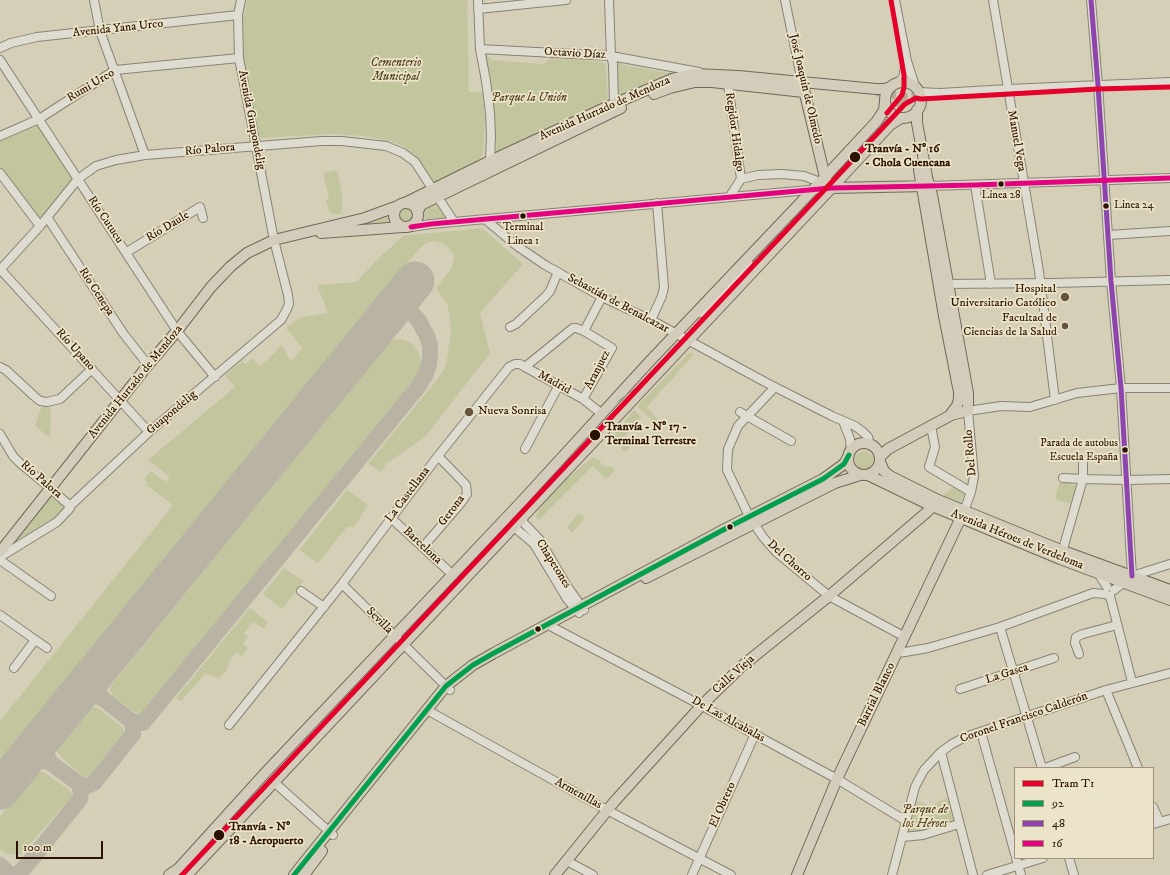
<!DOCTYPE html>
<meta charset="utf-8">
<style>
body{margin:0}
#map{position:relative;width:1170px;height:875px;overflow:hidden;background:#d5cfb8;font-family:"IM FELL DW Pica",serif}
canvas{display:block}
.legend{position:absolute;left:1014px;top:767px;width:140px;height:92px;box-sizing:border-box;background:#ece4c8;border:1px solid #9f9078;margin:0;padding:5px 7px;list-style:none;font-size:12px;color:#2c1200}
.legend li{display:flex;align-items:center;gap:8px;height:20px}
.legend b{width:20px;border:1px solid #9f9078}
.scale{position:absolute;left:16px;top:841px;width:87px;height:18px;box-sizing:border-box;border:2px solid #2c1200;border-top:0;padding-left:5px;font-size:12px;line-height:14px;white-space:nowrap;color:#2c1200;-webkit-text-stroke:3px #ece4c8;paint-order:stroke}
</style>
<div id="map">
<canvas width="1170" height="875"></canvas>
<ul class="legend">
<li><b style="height:5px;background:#e4002b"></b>Tram T1</li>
<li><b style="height:5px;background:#029f4d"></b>92</li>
<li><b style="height:5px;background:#8e44ad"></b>48</li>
<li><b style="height:5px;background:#e5007d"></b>16</li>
</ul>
<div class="scale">100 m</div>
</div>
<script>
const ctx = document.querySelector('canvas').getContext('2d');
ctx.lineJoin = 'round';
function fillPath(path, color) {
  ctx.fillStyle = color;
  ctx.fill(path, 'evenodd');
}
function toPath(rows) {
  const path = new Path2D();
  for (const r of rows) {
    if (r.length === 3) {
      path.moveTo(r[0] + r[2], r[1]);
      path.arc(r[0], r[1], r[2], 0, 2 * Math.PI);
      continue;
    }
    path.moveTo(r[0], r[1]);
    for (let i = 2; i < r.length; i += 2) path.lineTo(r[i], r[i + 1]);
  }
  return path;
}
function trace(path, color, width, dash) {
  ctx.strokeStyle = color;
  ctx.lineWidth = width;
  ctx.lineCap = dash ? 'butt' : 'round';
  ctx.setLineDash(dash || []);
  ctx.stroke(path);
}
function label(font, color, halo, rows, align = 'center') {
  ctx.font = font + ' "IM FELL DW Pica",serif';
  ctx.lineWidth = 3.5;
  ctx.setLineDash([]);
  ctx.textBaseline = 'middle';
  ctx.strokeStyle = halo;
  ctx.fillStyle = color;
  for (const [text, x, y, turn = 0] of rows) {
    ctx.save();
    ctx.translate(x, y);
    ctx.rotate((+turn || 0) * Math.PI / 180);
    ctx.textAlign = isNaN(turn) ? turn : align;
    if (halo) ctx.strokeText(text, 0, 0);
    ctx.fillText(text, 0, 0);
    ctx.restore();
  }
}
const green = toPath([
 [247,0,467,0,469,92,479,92,483,93,485,119,483,155,474,164,433,183,424,167,411,152,401,145,389,141,364,136,332,134,261,138,259,136,252,102,244,60,243,21],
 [485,52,491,60,543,64,551,58,603,62,606,67,608,104,497,154,490,81],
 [616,61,620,61,623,65,668,73,670,71,674,71,675,73,618,97],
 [39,121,76,177,38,223,0,171,0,138],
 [337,170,343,197,341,198,343,209,341,210,342,213,332,215,331,212,329,212,326,200,329,199,323,173],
 [435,200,446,218,445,219,429,221,426,219,422,216,424,207],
 [406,215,9],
 [391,211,394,225,312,232],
 [482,228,523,264,480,313,490,353,426,436,385,465,381,472,368,464,436,381,444,369,447,359,451,332,449,312,447,304,436,288,451,269,454,259,453,253,448,247,442,243,434,241,424,244,405,265,0,763,0,721,173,505,146,485,148,483,144,480,150,471,166,482,170,477,148,460,235,387,225,375,242,361,245,364,253,358,260,366,277,351,276,349,282,345,291,362,306,344,302,348,286,328,299,318,328,313,317,285,356,282,379,258,403,236],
 [400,339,409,342,413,345,419,353,421,363,420,368,415,378,146,708,140,714,136,713,116,699,110,691,110,687,387,345,392,340],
 [689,353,694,354,647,407,658,420,656,424,637,406],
 [42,406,51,407,50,438,35,426],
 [634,410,641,417,623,439,630,447,625,452,612,437],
 [864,460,9],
 [593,457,600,461,602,465,606,467,610,466,615,470,606,479,593,466,539,520,535,517,543,504,566,479],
 [1060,480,1075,485,1076,487,1071,504,1055,499],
 [954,486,966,491,959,505,943,496],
 [347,490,368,505,354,527,347,527,318,563,299,550],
 [49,491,68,508,44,530,0,553],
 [579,513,585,518,572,533,567,527],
 [284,568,304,581,282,609,263,594],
 [250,608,268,623,264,629,253,622,244,633,248,637,243,644,248,648,242,656,236,652,230,660,226,672,224,672,219,679,206,673,181,701,176,698],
 [94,707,98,708,122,727,124,732,90,776,86,777,83,776,62,758,57,751,89,711],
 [40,772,43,772,68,789,72,793,72,796,23,852,21,854,12,854,5,853,0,849,0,816,35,775],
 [948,798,955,822,922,833,907,833,916,801,934,807,935,803]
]);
const taxiway = toPath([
 [102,698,97,690,96,684,97,679,103,664],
 [69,706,78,698,83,696,88,695,95,696,102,698,130,720],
 [50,729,45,744,46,754,51,763,79,784],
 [14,773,28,761,39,759,51,763],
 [0,865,8,873,14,875,20,872,31,860,80,799,81,792,79,784,87,786,94,783,133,734,133,726,130,720,135,722,143,723,418,387,425,376,429,365,430,355,430,345,427,336,419,321,411,312,398,302]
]);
const runway = toPath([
 [0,790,415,281]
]);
const minorTunnel = toPath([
 [876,92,906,97,938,96],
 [750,265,906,97]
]);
const minor = toPath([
 [94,0,100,31,145,155],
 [478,0,480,49,486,81,490,113,491,136,490,161],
 [609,0,611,56,613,64,614,104],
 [785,0,802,82],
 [895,0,907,61,916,89],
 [993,0,1039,271,1055,400],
 [1091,0,1098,85,1111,281,1121,388,1132,576],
 [478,9,566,0],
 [0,48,11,43,37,37,238,15],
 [480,49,611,56,699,72],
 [0,60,177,331,215,377],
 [728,84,741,179],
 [894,85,903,78,906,62],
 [918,92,940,93,1008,89,1170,82],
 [0,136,39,119,115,70,239,58],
 [0,173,40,226],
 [975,185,991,284],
 [930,186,1170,178],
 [730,196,741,179,758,175,782,174,804,176,820,182],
 [47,217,123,333,148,365],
 [486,220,517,246,545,265,602,297,651,320,765,382,832,416,855,426,863,432,868,437,870,445],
 [411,227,431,224,831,188],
 [1108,235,1170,231],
 [127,252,200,207,203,218],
 [0,269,149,432],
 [0,270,40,226,78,179,96,166,116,160,145,155,322,141,342,141,386,146,403,153,415,162,454,222],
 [943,284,1054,283,1170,280],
 [701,313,715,301,750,265],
 [651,320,662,296,664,287,657,203],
 [510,327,516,324,546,296,550,291,558,272],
 [584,331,602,297],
 [0,367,6,370,34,396,40,401,47,402,60,399,92,369],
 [525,367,573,328,576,328,584,331,612,348,583,399],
 [775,387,738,426,728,449,727,470,749,516,763,537,776,552,829,596,905,637],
 [740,412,791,441],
 [843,421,850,439,851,451],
 [931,426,935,447,929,467,971,492],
 [0,434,13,456,21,464,50,488,70,506],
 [525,449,559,385],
 [1063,478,1083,479,1083,463],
 [964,511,971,492,974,476,968,411,1001,406,1030,407,1077,393,1121,388,1170,388],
 [391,518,453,575],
 [521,520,540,540,567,586,584,610],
 [514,527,534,544,567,599,579,613],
 [423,547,461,503,467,494,466,485,438,456],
 [1061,556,1083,479,1127,480,1170,479],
 [0,557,57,522,70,508,70,506,149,432,281,320,287,309,289,304,288,295,274,240,239,58,238,15,241,0],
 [0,560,51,596],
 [1098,573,1107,587],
 [342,584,450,690],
 [1114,590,1132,576,1170,564],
 [301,591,324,607],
 [1110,596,1132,682],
 [0,615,47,648],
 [549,623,552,627,693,701,837,779,906,821],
 [1000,627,1042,768],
 [897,653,905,652,928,648,1000,627,1093,593,1105,594,1110,596],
 [1079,654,1075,643,1076,637,1083,634,1117,625],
 [14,668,35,640],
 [960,689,1054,658],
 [1106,690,1138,768],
 [427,710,607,810,731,875],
 [229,725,342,584,438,456,509,367,515,364,520,364,525,367,583,399,602,414],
 [981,732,1015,854],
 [941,752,973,875],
 [1045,768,1075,757],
 [274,782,333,835],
 [1153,807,1160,822],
 [1153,824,1170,819],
 [903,837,923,835,959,824],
 [1016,858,1021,875],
 [1069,858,1074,875],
 [567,861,593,875],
 [692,875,755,734],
 [892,875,915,787,924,770,941,752,952,744,965,737,1106,690,1170,673],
 [987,875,1043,858]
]);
const major = toPath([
 [903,100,18],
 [803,86,825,177,831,188,928,186],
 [654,94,670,88,695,82,712,82,804,92],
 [917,110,917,123,927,177,932,195,968,393,968,411,950,415],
 [919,170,944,316,959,392,959,399,957,406,950,415],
 [406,215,12],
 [405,203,490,161,609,106,672,79,683,76,695,74,738,76,876,89,884,89,891,87],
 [418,211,421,205,425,203,621,108],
 [321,233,403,227],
 [864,459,16],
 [880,457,888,449,955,413],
 [880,462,884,471,890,476,938,500,1063,551,1170,590],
 [868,475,932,506,1060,559,1170,600],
 [0,552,148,365,177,331,211,287,230,267,247,253,274,240,365,218,398,206],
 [646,578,835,483,860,475],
 [169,875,178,869,266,772,523,500,650,361,825,177,877,121,884,110,885,102],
 [187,875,838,181,890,125,901,118],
 [294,875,446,686,473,665,494,653,723,530,823,479,844,464,849,455],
 [304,875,322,851],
 [555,875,614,802,701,706,742,666,829,596,927,512,938,500],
 [797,875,837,779,964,511]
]);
const tram = toPath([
 [617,402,640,385]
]);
const bus1 = toPath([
 [294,875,446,686,473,665,494,653,723,530,823,479,844,464,849,455]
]);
const bus2 = toPath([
 [1091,0,1098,85,1111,281,1121,388,1132,576]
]);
const bus3 = toPath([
 [411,227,431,224,831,188,975,185,1170,178]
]);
const tram1 = toPath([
 [887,113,902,95,904,87,904,75,891,0],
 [182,875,905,104,916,98,921,99,1098,89,1170,87]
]);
const markers = [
 [855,157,6,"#2c1200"],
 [1001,184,3.5,"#2c1200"],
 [1106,206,3.5,"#2c1200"],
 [523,216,3.5,"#2c1200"],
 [1065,297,5,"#675440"],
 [1065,326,4,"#675440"],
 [469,412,5,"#675440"],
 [595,435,6,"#2c1200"],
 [1125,450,3.5,"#2c1200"],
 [730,527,3.5,"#2c1200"],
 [538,629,3.5,"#2c1200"],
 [219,835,6,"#2c1200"]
];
const busNames = [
 ["Linea 28",1001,196],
 ["Linea 24",1114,206,"left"],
 ["Terminal",523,228],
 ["Linea 1",523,242],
 ["Parada de autobus",1118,444,"right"],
 ["Escuela España",1118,458,"right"]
];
const streetNames = [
 ["Avenida Yana Urco",118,29,-6],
 ["Octavio Díaz",575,54,3],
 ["Rumi Urco",91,86,-31],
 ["José Joaquín de Olmedo",805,89,77],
 ["Avenida Hurtado de Mendoza",605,109,-24],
 ["Avenida Guapondelig",251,120,79],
 ["Regidor Hidalgo",734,132,82],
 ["Manuel Vega",1016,141,80],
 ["Río Palora",210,150,-5],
 ["Río Cutucu",105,220,56],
 ["Río Daule",168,227,-31],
 ["Río Cenepa",96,292,57],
 ["Sebastián de Benalcazar",618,304,28],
 ["Río Upano",75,350,48],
 ["Aranjuez",598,370,-63],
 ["Avenida Hurtado de Mendoza",136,382,-51],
 ["Madrid",554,383,29],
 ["Guapondelig",172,413,-40],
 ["Del Rollo",971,453,-95],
 ["Río Palora",41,480,41],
 ["La Castellana",408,495,-53],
 ["Gerona",452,511,-53],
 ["Avenida Héroes de Verdeloma",1017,540,22],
 ["Barcelona",422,546,43],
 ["Del Chorro",789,561,42],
 ["Chapetones",553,564,58],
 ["Sevilla",379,621,45],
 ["La Gasca",1007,674,-18],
 ["Calle Vieja",734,675,-42],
 ["Barrial Blanco",877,695,-64],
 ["Coronel Francisco Calderón",1024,718,-19],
 ["De Las Alcabalas",728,720,29],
 ["Armenillas",578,794,29],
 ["El Obrero",723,805,-66]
];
const parkNames = [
 ["Cementerio",396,64],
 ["Municipal",396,78],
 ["Parque la Unión",529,99],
 ["Parque de",925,811],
 ["los Héroes",925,825]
];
const stopNames = [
 ["Tranvía - Nº 16",865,150],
 ["- Chola Cuencana",865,164],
 ["Tranvía - Nº 17 -",605,428],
 ["Terminal Terrestre",605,442],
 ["Tranvía - Nº",229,828],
 ["18 - Aeropuerto",229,842]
];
const poiNames = [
 ["Hospital",1056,290],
 ["Universitario Católico",1056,304],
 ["Facultad de",1057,319],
 ["Ciencias de la Salud",1057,333],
 ["Nueva Sonrisa",478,412,"left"]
];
fillPath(green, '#c3c59e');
trace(taxiway, '#b8b3a2', 16);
trace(runway, '#b8b3a2', 39);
trace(minorTunnel, '#b3a993', 8, [8, 4]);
trace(minor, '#898273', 10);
trace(major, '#70695a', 12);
trace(minor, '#dedcd0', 8);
trace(major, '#d3ccbb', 10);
trace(tram, '#9c978d', 1);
trace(bus1, '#029f4d', 5);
trace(bus2, '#8e44ad', 5);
trace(bus3, '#e5007d', 5);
trace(tram1, '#e4002b', 5);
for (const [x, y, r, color] of markers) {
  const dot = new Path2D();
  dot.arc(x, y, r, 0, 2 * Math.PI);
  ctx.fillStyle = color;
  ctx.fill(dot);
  trace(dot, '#ece4c8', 1.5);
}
label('11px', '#2c1200', '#ece4c8', busNames);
label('12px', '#2c1200', '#ece4c8', streetNames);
label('italic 12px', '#554529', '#ece4c8', parkNames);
label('bold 12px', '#2c1200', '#ece4c8', stopNames, 'left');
label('12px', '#2c1200', '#ece4c8', poiNames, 'right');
</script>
